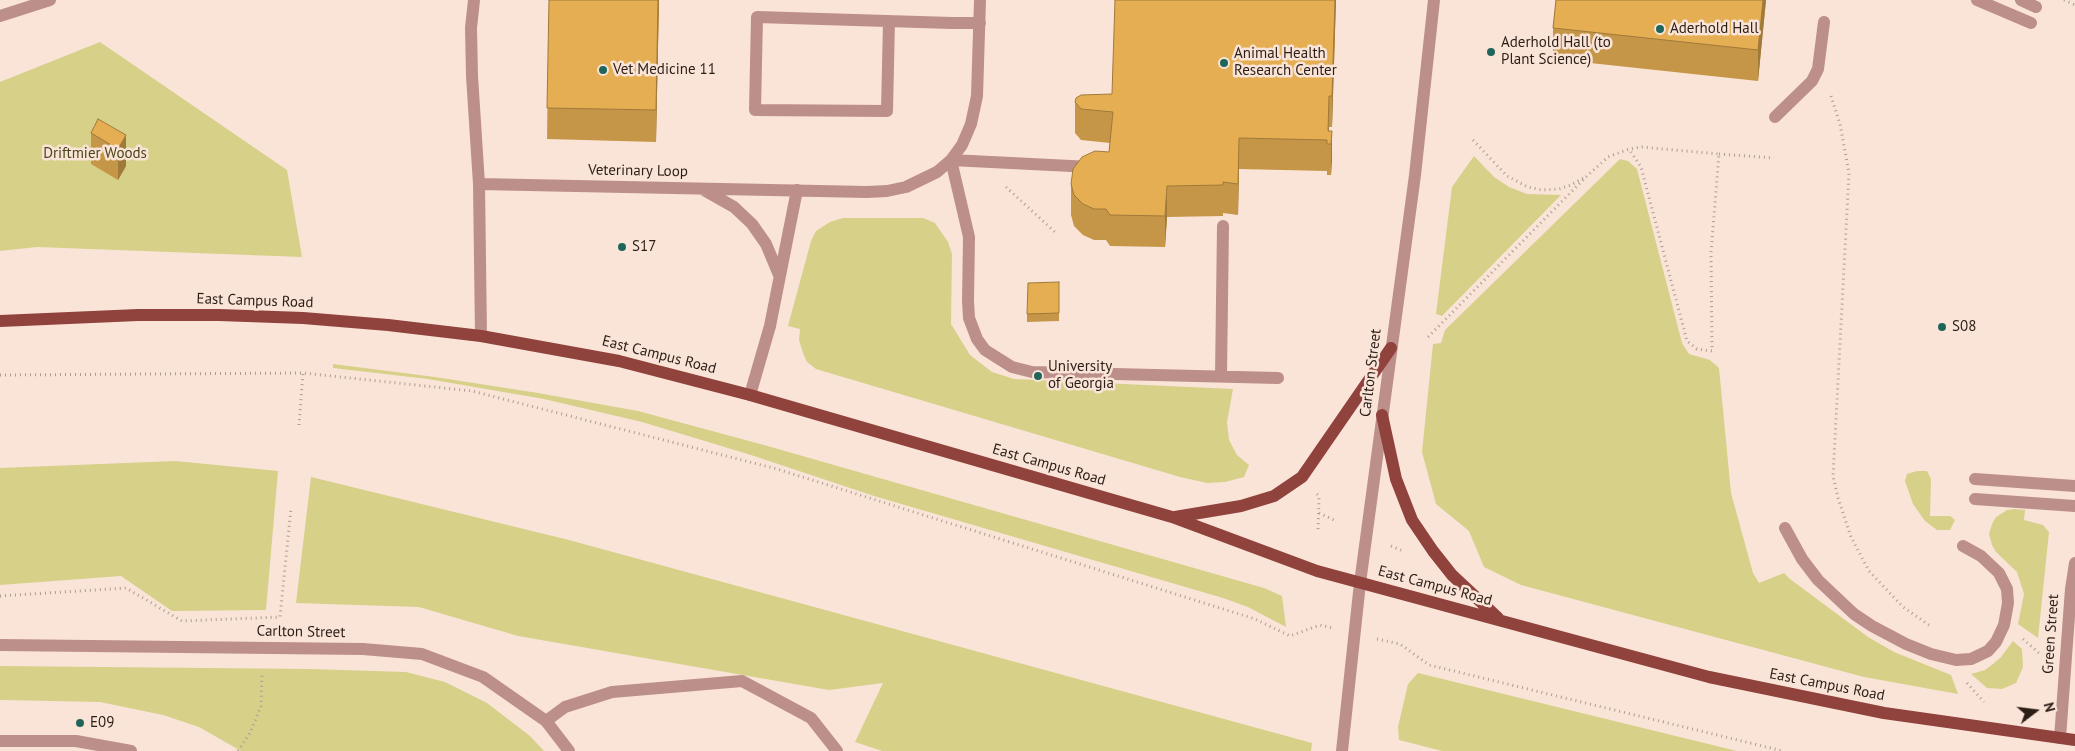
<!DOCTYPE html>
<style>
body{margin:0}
#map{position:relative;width:2075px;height:751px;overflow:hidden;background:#fae4d8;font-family:"PT Sans",sans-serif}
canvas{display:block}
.north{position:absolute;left:2010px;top:686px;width:50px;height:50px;-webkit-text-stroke:4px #fae4d8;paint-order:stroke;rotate:75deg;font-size:14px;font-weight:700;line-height:20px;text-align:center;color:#2b1e16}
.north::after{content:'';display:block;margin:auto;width:18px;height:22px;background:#2b1e16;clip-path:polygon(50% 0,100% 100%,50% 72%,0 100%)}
</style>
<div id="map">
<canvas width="2075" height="751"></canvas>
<div class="north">N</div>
</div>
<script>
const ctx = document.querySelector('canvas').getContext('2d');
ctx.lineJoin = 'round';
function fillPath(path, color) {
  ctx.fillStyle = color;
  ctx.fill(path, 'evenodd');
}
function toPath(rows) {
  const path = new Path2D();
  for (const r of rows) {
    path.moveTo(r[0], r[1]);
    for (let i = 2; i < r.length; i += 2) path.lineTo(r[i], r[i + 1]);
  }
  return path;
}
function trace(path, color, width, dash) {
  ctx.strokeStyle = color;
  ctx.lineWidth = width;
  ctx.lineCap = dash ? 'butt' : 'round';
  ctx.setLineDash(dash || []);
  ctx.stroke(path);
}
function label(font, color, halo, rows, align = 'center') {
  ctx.font = font + ' "PT Sans",sans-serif';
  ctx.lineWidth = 5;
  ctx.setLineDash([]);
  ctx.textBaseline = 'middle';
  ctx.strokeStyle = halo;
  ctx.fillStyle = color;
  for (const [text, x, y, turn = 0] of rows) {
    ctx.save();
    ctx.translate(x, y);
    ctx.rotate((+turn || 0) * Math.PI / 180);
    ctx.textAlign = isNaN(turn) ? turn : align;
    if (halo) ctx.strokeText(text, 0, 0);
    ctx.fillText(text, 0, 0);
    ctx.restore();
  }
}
const green = toPath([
 [100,42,287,170,302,257,37,247,0,251,0,82],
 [1474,156,1494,177,1509,187,1527,194,1561,195,1442,316,1436,314,1452,187],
 [1620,159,1628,161,1637,169,1682,343,1689,354,1710,360,1719,368,1731,493,1753,573,1759,583,1784,573,1790,579,1868,637,1894,652,1951,675,1958,694,1864,677,1521,585,1484,567,1469,531,1436,504,1422,452,1433,344,1441,343,1445,330],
 [843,218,923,218,935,223,948,242,952,254,951,324,970,355,992,372,1014,379,1233,389,1227,422,1229,440,1237,455,1249,465,1244,477,1225,482,1207,483,1180,477,816,369,807,362,803,353,799,340,800,329,788,326,811,241,816,231,830,222],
 [333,364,435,377,538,393,638,411,764,445,1264,588,1282,596,1286,627,1248,607,1223,598,874,496,751,455,642,422,544,399,428,379,333,368],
 [175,461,278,471,266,610,172,611,121,576,0,585,0,468],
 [1917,471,1927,471,1931,479,1930,516,1950,516,1955,520,1950,530,1937,530,1925,521,1913,504,1905,481,1907,474],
 [311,477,569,540,1312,743,1311,751,882,751,855,742,883,683,829,690,518,636,419,607,296,603],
 [2015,509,2025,510,2024,520,2043,525,2049,532,2038,638,2018,624,2024,594,2017,572,1996,552,1992,545,1989,534,1992,524,1996,517,2007,510],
 [2013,641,2022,649,2023,667,2016,683,2002,689,1987,688,1971,674,1985,670,1993,664,2001,657],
 [0,666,310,669,406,672,445,682,487,703,530,736,544,751,241,751,199,727,163,715,100,702,0,700],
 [1418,673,1737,751,1442,751,1399,740,1398,727,1408,684]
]);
const path = toPath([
 [2064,0,2075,5],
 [1831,96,1840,124,1849,173,1833,476,1838,498,1851,537,1869,571,1903,607,1929,625],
 [1473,140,1507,176,1528,187,1542,190,1559,189,1571,185,1583,178],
 [1719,154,1774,158],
 [1006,187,1056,233],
 [1428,337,1587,176,1608,157,1629,149,1642,147,1719,154,1711,253,1712,351,1697,349,1687,341,1641,167,1629,149],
 [0,375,303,373,472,391,777,469,1255,619,1290,636,1320,625,1332,628],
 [299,425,303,373],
 [1317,494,1319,496,1318,532],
 [1319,513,1334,520],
 [1391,546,1403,551],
 [0,596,126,588,182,621,280,617,291,508],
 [1377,639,1400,644,1429,665,1783,751],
 [2023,639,2041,655],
 [1967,683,1984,702],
 [238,751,250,733,261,706,262,673]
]);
const minor = toPath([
 [474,0,471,28,472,76,479,184,481,336],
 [1977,0,2031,23],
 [2021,0,2036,7],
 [0,16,50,0],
 [889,21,887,111,755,110,757,17,952,23,980,23],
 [1775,117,1812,81,1818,69,1824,22],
 [1091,167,951,160,969,237,968,301,969,318,977,339,985,350,1012,367,1032,372,1278,378],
 [479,184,867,192,887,191,906,187,937,172,951,160,962,145,971,124,977,96,980,0],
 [704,190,734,207,752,224,766,244,779,275],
 [1221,376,1223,226],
 [750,395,770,326,797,190],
 [1975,479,2075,486],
 [1975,499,2075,506],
 [1785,528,1802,559,1818,580,1854,614,1872,626,1906,644,1931,654,1956,660,1971,659,1988,651,1996,642,2004,625,2008,603,2007,589,1999,573,1981,556,1963,546],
 [0,645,363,649,422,654,483,677,546,721,569,751],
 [546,721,565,707,612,692,742,681,811,718,837,751],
 [2060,738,2071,589,2075,563],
 [0,741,76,741,131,751],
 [1342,751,1360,583,1415,175,1434,0]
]);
const major = toPath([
 [0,321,138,315,219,315,303,318,388,325,481,336,619,361,750,395,1172,517,1317,571,1709,677,1884,713,2075,740],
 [1382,415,1396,479,1412,520,1433,551,1452,575,1498,618],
 [1175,517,1241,506,1274,496,1302,477,1391,348]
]);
const wall = toPath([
 [549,0,659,0,656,142,547,139],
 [1336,0,1332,127,1329,127,1329,131,1332,131,1331,175,1327,175,1327,171,1239,169,1238,215,1223,213,1223,216,1167,217,1165,247,1110,246,1106,240,1094,240,1083,235,1074,226,1071,215,1071,184,1109,152,1110,143,1081,140,1075,133,1075,102,1112,94],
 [1556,0,1766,0,1758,81,1553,59,1553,28],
 [91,133,126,135,126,166,118,180,91,164],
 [1059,282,1059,321,1027,322,1027,314]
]);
const shadedWall = toPath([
 [658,0,659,0,656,142,656,110],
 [1335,0,1336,0,1332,127,1332,96],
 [1763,0,1766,0,1758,81,1758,50],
 [1329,96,1329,127,1328,144],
 [1332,131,1332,162,1331,175,1331,144],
 [126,135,126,166,118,180,118,149],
 [1239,138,1239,169,1238,215,1238,184],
 [1167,186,1167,217,1165,247,1165,216]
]);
const building = toPath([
 [549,0,658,0,656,110,547,108,549,0],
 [1115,0,1335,0,1332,96,1329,96,1328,131,1332,131,1331,144,1327,144,1327,140,1239,138,1238,184,1223,182,1223,185,1167,186,1165,216,1110,215,1106,209,1094,209,1083,204,1074,195,1071,184,1073,169,1082,157,1095,151,1109,152,1113,112,1081,109,1075,102,1076,98,1081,95,1112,94,1115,0],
 [1556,0,1763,0,1758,50,1553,28,1556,0],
 [98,119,126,135,118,149,91,133,98,119],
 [1059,282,1059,313,1027,314,1028,283,1059,282]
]);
const markers = [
 [1660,29,5,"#1f665a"],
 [1491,52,5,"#1f665a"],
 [1224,63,5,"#1f665a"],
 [603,70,5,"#1f665a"],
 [622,247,5,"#1f665a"],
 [1942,327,5,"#1f665a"],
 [1038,376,5,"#1f665a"],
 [80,723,5,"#1f665a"]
];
const poiNames = [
 ["Aderhold Hall",1670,29],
 ["Aderhold Hall (to",1501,43],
 ["Plant Science)",1501,60],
 ["Animal Health",1234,54],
 ["Research Center",1234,71],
 ["Vet Medicine 11",613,70],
 ["S17",632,247],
 ["S08",1952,327],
 ["University",1048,367],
 ["of Georgia",1048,384],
 ["E09",90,723]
];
const parkNames = [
 ["Driftmier Woods",95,154]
];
const streetNames = [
 ["Veterinary Loop",638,171,1],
 ["East Campus Road",255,301,2],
 ["East Campus Road",659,355,14],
 ["Carlton Street",1371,373,-83],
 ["East Campus Road",1049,465,16],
 ["East Campus Road",1435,586,15],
 ["Carlton Street",301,632,1],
 ["Green Street",2051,634,-86],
 ["East Campus Road",1827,685,11]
];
fillPath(green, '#d7d089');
trace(path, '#ae9c91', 3, [1, 4]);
trace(minor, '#bd8f8a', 12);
trace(major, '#90423c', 12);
fillPath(wall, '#c59647');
fillPath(shadedWall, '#a07a3a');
fillPath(building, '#e5ae53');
trace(building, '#a07a3a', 1);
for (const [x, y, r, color] of markers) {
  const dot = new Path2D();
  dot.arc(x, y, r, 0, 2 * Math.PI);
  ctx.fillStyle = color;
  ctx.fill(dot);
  trace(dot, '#fae4d8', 2);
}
label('15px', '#2b1e16', '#fae4d8', poiNames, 'left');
label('15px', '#4b461b', '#fae4d8', parkNames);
label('15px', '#2b1e16', '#fae4d8', streetNames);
</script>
